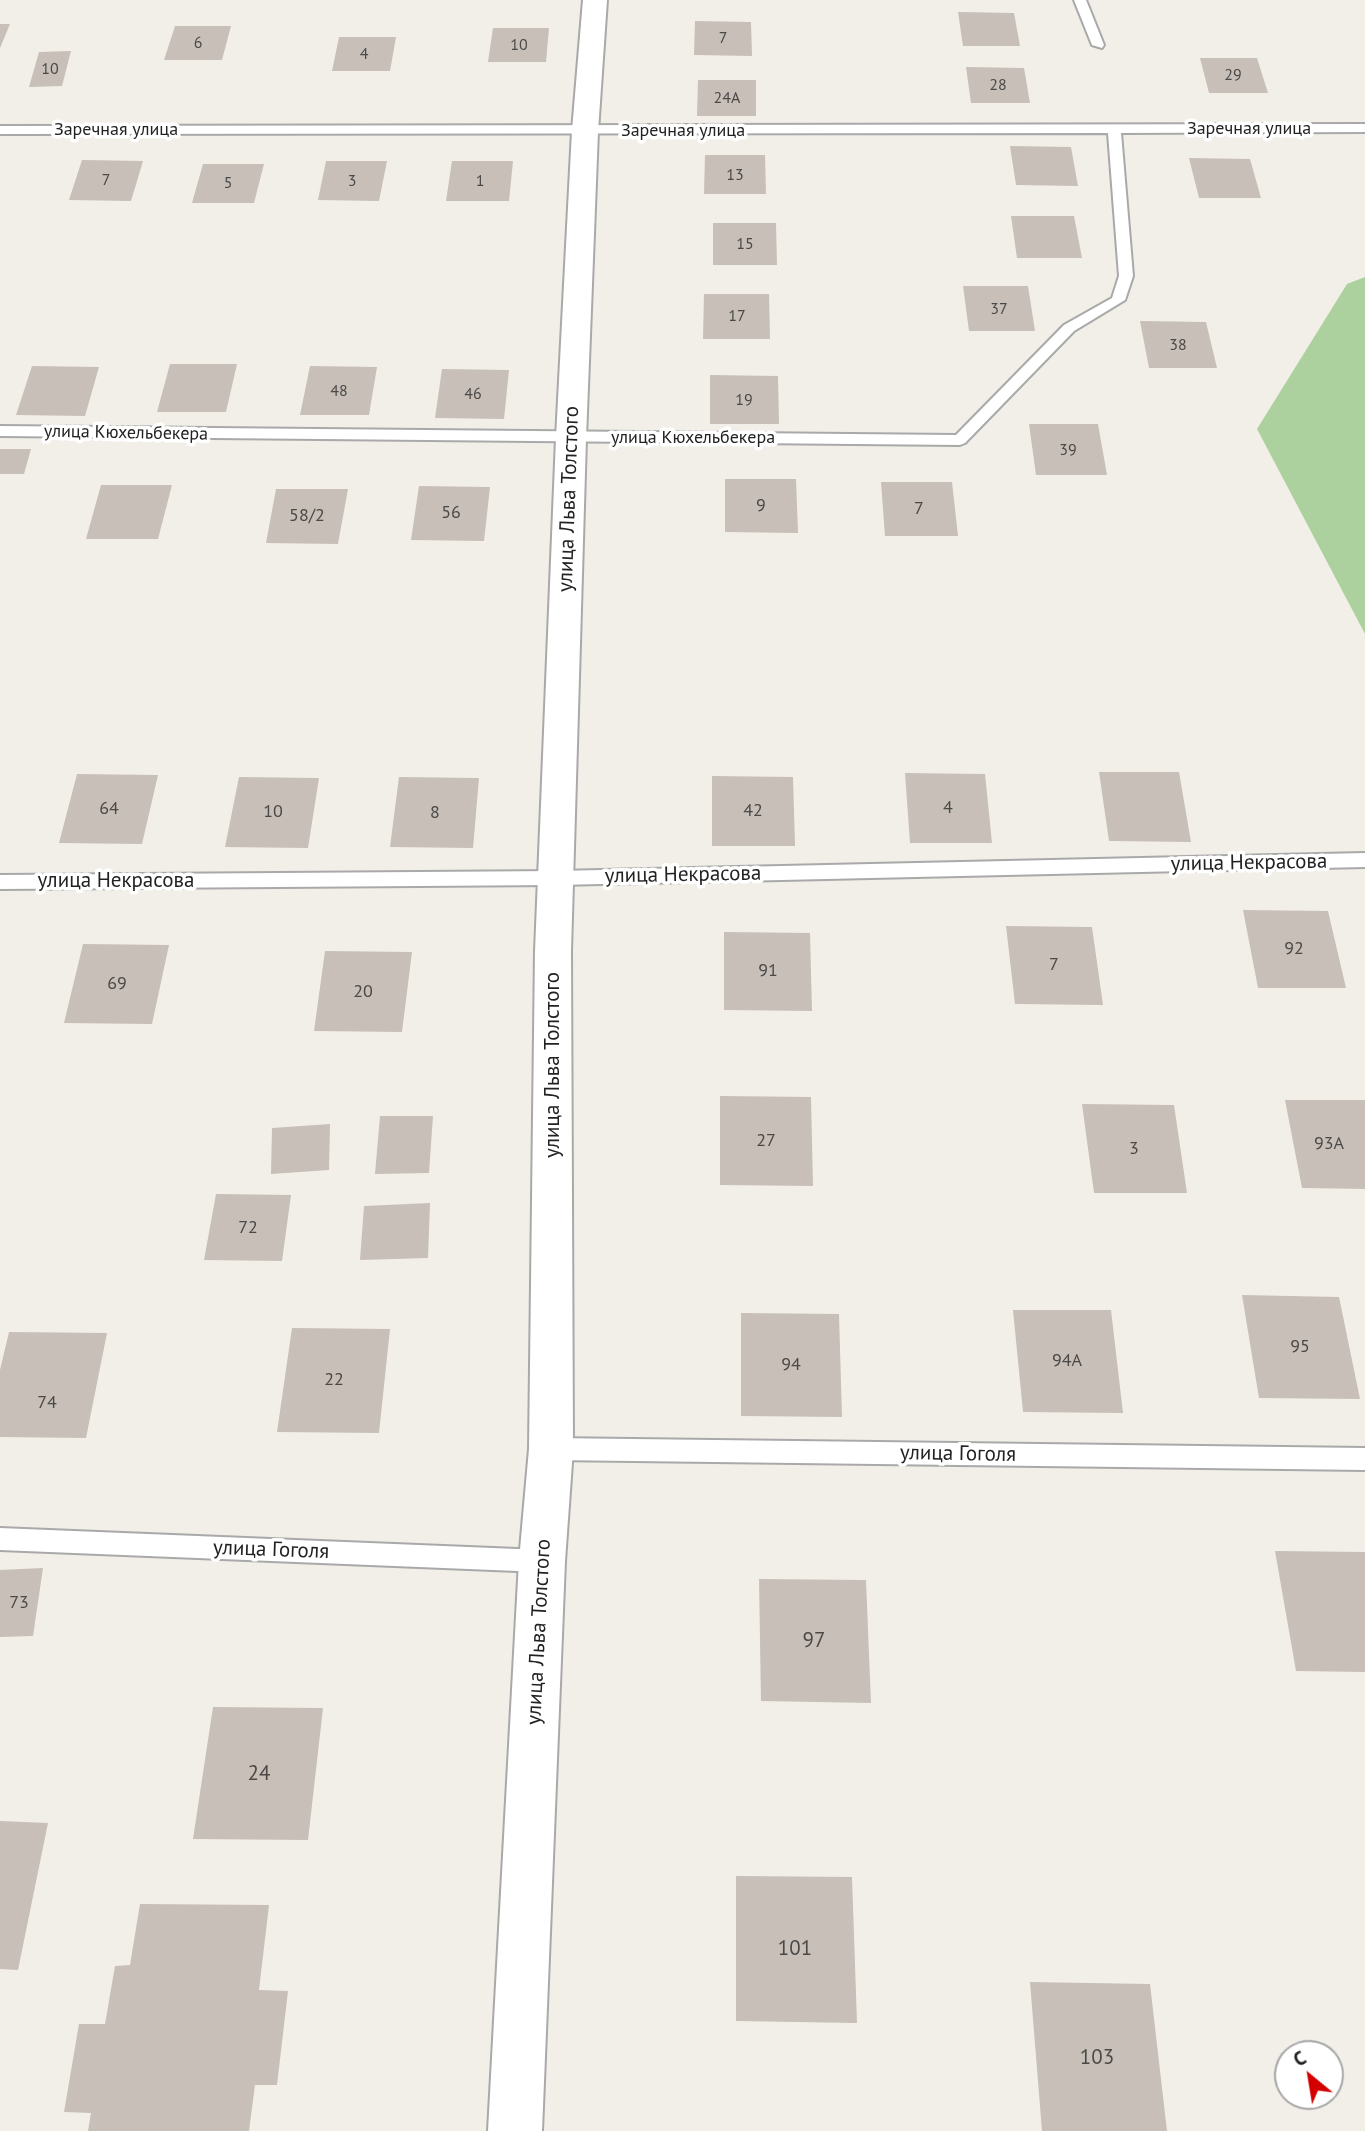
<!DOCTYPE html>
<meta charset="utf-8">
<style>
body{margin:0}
#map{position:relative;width:1365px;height:2131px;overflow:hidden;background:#f2efe9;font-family:"PT Sans",sans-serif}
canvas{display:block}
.north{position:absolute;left:1274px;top:2040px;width:70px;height:70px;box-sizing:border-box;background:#fff;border:2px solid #a7a7a7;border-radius:50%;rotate:330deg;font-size:19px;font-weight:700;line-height:28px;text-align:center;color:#222}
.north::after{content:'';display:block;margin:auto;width:24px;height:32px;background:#d40000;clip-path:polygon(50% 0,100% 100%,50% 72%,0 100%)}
</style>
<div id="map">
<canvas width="1365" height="2131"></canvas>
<div class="north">С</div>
</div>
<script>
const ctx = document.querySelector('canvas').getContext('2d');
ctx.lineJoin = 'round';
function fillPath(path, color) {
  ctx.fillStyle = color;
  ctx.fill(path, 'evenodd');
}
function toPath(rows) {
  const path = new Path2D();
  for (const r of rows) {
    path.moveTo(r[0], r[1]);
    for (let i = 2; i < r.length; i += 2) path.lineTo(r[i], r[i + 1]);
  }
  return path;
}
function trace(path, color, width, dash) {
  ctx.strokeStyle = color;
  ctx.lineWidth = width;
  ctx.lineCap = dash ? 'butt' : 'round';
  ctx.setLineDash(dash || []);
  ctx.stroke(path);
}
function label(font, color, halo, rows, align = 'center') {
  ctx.font = font + ' "PT Sans",sans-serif';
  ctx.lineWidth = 7;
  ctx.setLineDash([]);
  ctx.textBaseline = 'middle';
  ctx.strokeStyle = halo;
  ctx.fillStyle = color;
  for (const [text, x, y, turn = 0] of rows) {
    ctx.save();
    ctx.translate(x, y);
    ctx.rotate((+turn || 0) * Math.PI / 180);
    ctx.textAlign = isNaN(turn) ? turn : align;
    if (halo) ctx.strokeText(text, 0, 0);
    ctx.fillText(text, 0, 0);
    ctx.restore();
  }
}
const forest = toPath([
 [1365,277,1365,634,1257,429,1347,284]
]);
const building = toPath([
 [958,12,1014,13,1020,46,963,46],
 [695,21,751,22,752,56,694,55],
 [0,24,10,24,0,48],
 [175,26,231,26,222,60,164,60],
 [493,28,549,28,546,62,488,62],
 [339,37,396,37,390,71,332,71],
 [71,51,62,86,29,87,39,52],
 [1200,58,1257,58,1268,93,1209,93],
 [966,67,1024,68,1030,103,971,103],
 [698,80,756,80,756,116,697,116],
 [1010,146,1071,147,1078,186,1016,185],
 [705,155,765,155,766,194,704,194],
 [1189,158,1250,159,1261,198,1199,198],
 [82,160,143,161,131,201,69,200],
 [326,161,387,161,379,201,318,200],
 [452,161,513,161,509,201,446,201],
 [203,164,264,164,254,203,192,203],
 [1011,216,1074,216,1082,258,1017,258],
 [713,223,776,223,777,265,713,265],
 [963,286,1028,286,1035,331,969,331],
 [704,294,769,294,770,339,703,339],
 [1140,321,1206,322,1217,368,1149,368],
 [170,364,237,364,226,412,157,412],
 [32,366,99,367,85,416,16,415],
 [310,366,377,367,369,415,300,415],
 [442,369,509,370,504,419,435,418],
 [710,375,778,376,779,424,710,424],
 [1029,424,1098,424,1107,475,1036,475],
 [0,449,31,449,24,474,0,474],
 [725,479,796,479,798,533,725,532],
 [881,482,952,482,958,536,885,536],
 [101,485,172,485,158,539,86,539],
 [419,486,490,487,484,541,411,540],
 [276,489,348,489,338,544,266,543],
 [1099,772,1179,772,1191,842,1109,841],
 [905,773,985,774,992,843,910,843],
 [77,774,158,775,142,844,59,843],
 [712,776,793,777,795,846,712,846],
 [239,777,319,778,308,848,225,847],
 [399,777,479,778,473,848,390,847],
 [1243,910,1328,911,1346,988,1258,988],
 [1006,926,1092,927,1103,1005,1015,1004],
 [724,932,810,933,812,1011,724,1010],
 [83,944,169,945,152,1024,64,1023],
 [325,951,412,952,402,1032,314,1031],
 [720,1096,811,1097,813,1186,720,1185],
 [1285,1100,1365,1100,1365,1189,1302,1188],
 [1082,1104,1174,1105,1187,1193,1094,1193],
 [380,1116,433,1116,429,1173,375,1174],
 [330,1124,329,1170,271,1174,272,1128],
 [216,1194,291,1195,282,1261,204,1260],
 [430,1203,428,1258,360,1260,364,1206],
 [1242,1295,1339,1297,1360,1399,1259,1398],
 [1013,1310,1111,1310,1123,1413,1023,1412],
 [741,1313,839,1314,842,1417,741,1416],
 [292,1328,390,1329,379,1433,277,1432],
 [9,1332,107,1333,86,1438,0,1437,0,1370],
 [1275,1551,1365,1552,1365,1672,1296,1671],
 [43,1568,33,1636,0,1637,0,1570],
 [759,1579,866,1580,871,1703,761,1701],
 [213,1707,323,1708,308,1840,193,1839],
 [0,1821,48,1823,18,1970,0,1969],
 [736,1876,852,1877,857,2023,736,2021],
 [140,1904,269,1905,259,1990,288,1991,277,2085,255,2085,249,2131,88,2131,91,2113,64,2112,79,2024,105,2024,115,1966,130,1965],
 [1030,1982,1150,1984,1167,2131,1042,2131]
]);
const service = toPath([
 [1074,0,1086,0,1104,45,1102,48,1092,45,1074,0],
 [1365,124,1365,132,1121,133,1133,276,1125,300,1074,331,965,443,960,445,0,436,0,426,956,435,1064,325,1112,298,1119,276,1108,133,0,134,0,126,1365,124],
 [1365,853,1365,867,557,885,0,889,0,875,557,871,1365,853],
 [551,1438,1365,1448,1365,1470,551,1460,543,1456,540,1449,543,1442,551,1438],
 [0,1528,542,1550,550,1553,553,1561,550,1569,542,1572,0,1550,0,1528]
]);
const minor = toPath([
 [583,0,607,0,598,131,586,438,571,951,573,1449,565,1561,542,2131,488,2131,519,1561,529,1449,535,951,556,438,572,131,583,0]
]);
const farNumbernames = [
 ["7",723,38],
 ["6",198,43],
 ["10",519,45],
 ["4",364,54],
 ["10",50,69],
 ["29",1233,75],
 ["28",998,85],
 ["24А",727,98],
 ["13",735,175],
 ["7",106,180],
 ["3",352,181],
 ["1",480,181],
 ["5",228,183],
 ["15",745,244],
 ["37",999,309],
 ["17",737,316],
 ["38",1178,345],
 ["48",339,391],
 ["46",473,394],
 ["19",744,400],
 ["39",1068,450]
];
const farStreetnames = [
 ["Заречная улица",1249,129],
 ["Заречная улица",116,130],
 ["Заречная улица",683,131],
 ["улица Кюхельбекера",126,433,1],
 ["улица Кюхельбекера",693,438]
];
const numberNames = [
 ["9",761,506],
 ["7",919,509],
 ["56",451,513],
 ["58/2",307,516],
 ["4",948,808],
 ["64",109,809],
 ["42",753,811],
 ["10",273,812],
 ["8",435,813],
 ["92",1294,949],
 ["7",1054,965],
 ["91",768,971],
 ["69",117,984],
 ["20",363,992],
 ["27",766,1141],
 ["93А",1329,1144],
 ["3",1134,1149],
 ["72",248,1228],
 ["95",1300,1347],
 ["94А",1067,1361],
 ["94",791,1365],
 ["22",334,1380],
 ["74",47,1403],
 ["73",19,1603]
];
const streetNames = [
 ["улица Льва Толстого",569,499,-88],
 ["улица Некрасова",1249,863,-1],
 ["улица Некрасова",683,875,-1],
 ["улица Некрасова",116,881],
 ["улица Льва Толстого",553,1065,-90],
 ["улица Гоголя",958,1454,1],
 ["улица Гоголя",271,1550,2],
 ["улица Льва Толстого",539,1632,-87]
];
const nearNumbernames = [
 ["97",814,1641],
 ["24",259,1774],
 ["101",795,1949],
 ["103",1097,2058]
];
fillPath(forest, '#add19e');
fillPath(building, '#c7bfb8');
trace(service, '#a9a9a9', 4);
trace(minor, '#a9a9a9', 4);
fillPath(service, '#fff');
fillPath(minor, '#fff');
label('16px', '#4b4948', null, farNumbernames);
label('18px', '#222', '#fff', farStreetnames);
label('18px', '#4b4948', null, numberNames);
label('21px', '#222', '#fff', streetNames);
label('21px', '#4b4948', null, nearNumbernames);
</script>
